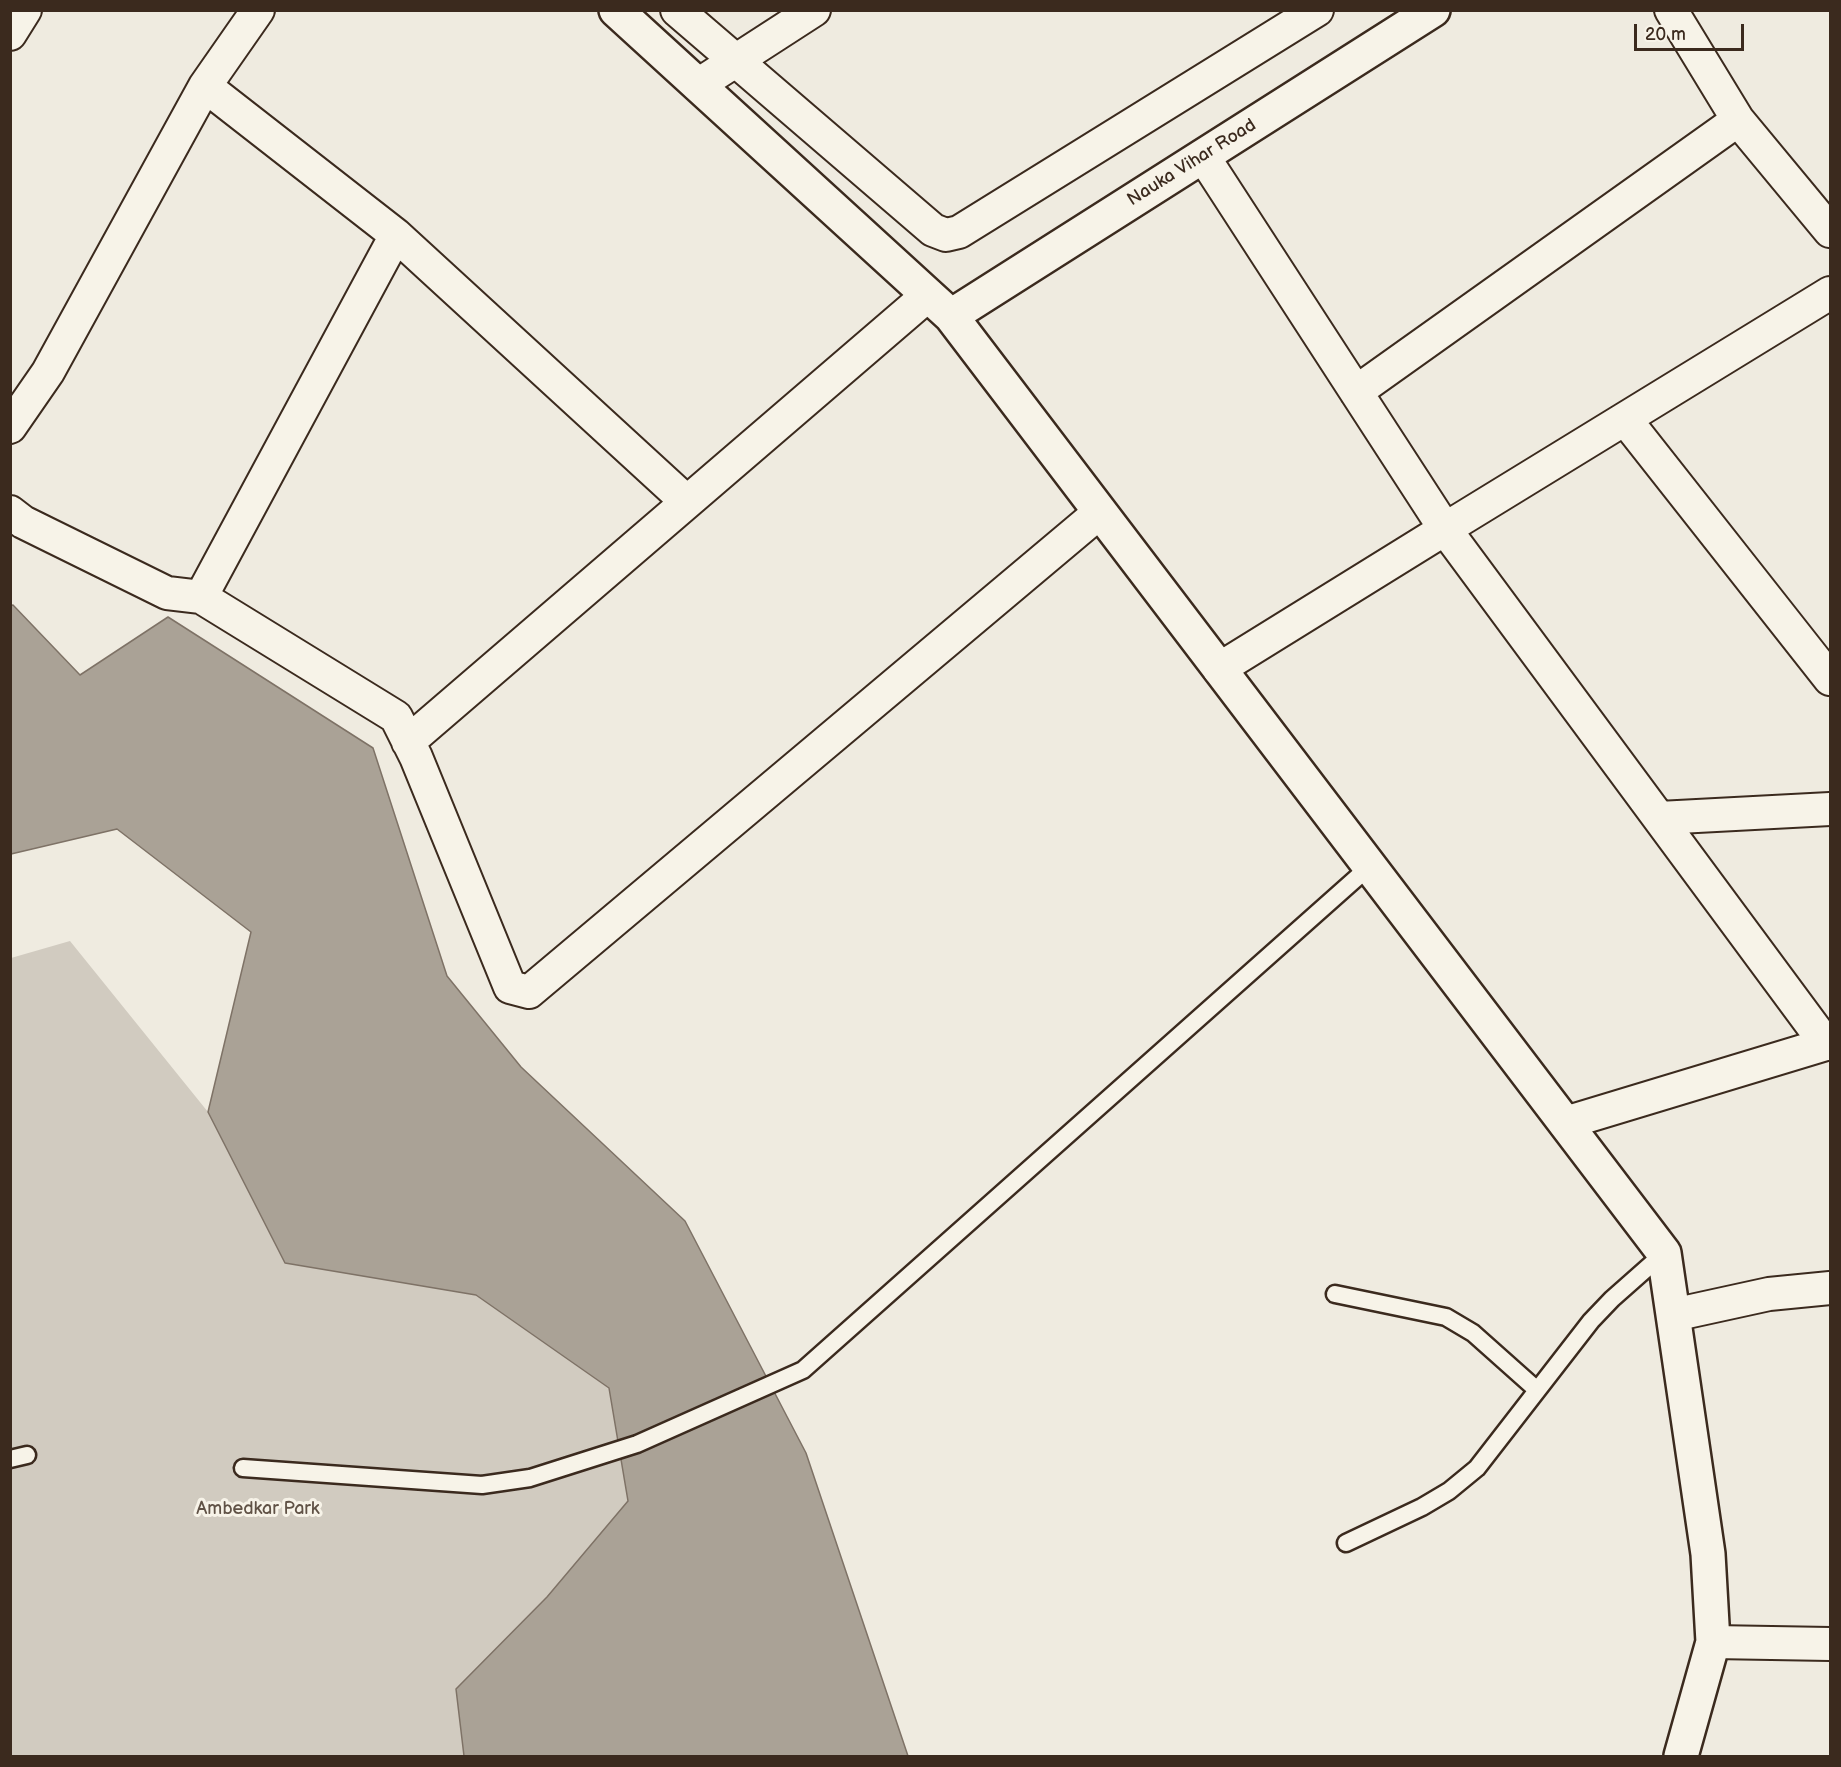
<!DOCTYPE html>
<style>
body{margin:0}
#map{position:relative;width:1841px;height:1767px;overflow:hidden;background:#efebe0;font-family:"Balsamiq Sans",sans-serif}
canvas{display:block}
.frame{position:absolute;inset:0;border:12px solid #3b2a1e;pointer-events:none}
.scale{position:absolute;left:1634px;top:24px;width:110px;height:27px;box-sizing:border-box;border:3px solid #3b2a1e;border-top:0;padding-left:8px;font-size:18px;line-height:21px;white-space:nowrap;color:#3b2a1e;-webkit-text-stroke:4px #f7f3e8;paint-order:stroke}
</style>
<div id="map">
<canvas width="1841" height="1767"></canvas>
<div class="frame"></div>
<div class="scale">20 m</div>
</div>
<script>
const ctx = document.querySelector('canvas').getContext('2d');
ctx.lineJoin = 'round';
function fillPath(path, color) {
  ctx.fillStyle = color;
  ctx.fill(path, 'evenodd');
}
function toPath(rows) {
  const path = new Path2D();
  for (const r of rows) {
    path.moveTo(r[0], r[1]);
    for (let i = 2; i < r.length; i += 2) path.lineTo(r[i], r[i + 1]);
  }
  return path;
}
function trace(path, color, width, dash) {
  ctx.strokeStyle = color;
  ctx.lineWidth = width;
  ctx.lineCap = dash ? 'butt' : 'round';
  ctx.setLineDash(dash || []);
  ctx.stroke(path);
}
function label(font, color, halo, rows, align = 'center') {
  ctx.font = font + ' "Balsamiq Sans",sans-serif';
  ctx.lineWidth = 6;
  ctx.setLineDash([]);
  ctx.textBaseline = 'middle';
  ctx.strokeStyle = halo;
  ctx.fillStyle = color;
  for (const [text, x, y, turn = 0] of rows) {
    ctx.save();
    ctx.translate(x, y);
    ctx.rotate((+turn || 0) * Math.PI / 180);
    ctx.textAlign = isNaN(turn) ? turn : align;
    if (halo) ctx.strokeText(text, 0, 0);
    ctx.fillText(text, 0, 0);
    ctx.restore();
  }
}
const green = toPath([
 [70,941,208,1112,285,1263,476,1295,609,1388,637,1444,628,1501,544,1625,456,1689,464,1756,11,1756,11,958]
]);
const water = toPath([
 [13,605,80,675,168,617,373,748,447,976,521,1067,685,1221,806,1453,908,1756,464,1756,456,1689,547,1597,628,1501,609,1388,476,1295,285,1263,208,1112,251,932,117,829,11,854,10,606,13,605]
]);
const lane = toPath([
 [1335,1294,1446,1317,1473,1333,1537,1390],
 [10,1459,27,1455],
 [243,1468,482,1485,530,1478,637,1444,803,1370,1370,866],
 [1346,1543,1422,1507,1449,1491,1477,1468,1591,1321,1612,1299,1664,1253]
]);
const street = toPath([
 [677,10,933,230,946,235,959,232,1317,10],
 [1671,10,1738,120,1830,231],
 [10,34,25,10],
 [698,85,814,10],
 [205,86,396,235,687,502],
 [1203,156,1445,529,1219,669],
 [1356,392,1738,120],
 [1625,419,1830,679],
 [10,427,48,372,205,86,258,10],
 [10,512,23,522,167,593,201,597,396,717,416,757,510,987,529,992,1100,512],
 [201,597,396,235],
 [408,742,928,295],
 [1659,818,1830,809],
 [1826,1044,1445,529,1830,293],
 [1565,1123,1826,1044,1830,1044],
 [1673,1315,1769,1294,1830,1288],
 [1713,1642,1830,1644]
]);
const secondary = toPath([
 [616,10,951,316,1664,1253,1708,1554,1713,1642,1681,1756],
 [951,316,1433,10]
]);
const streetNames = [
 ["Nauka Vihar Road",1192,163,-32]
];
const parkNames = [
 ["Ambedkar Park",258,1509]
];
fillPath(green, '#d1cbc0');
fillPath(water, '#aaa296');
trace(water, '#7e7266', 1.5);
trace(lane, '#3b2a1e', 21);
trace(street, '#3b2a1e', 36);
trace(secondary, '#3b2a1e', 38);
trace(lane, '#f7f3e8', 16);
trace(street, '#f7f3e8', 32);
trace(secondary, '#f7f3e8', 33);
label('18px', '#3b2a1e', '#f7f3e8', streetNames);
label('18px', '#605246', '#f7f3e8', parkNames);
</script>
